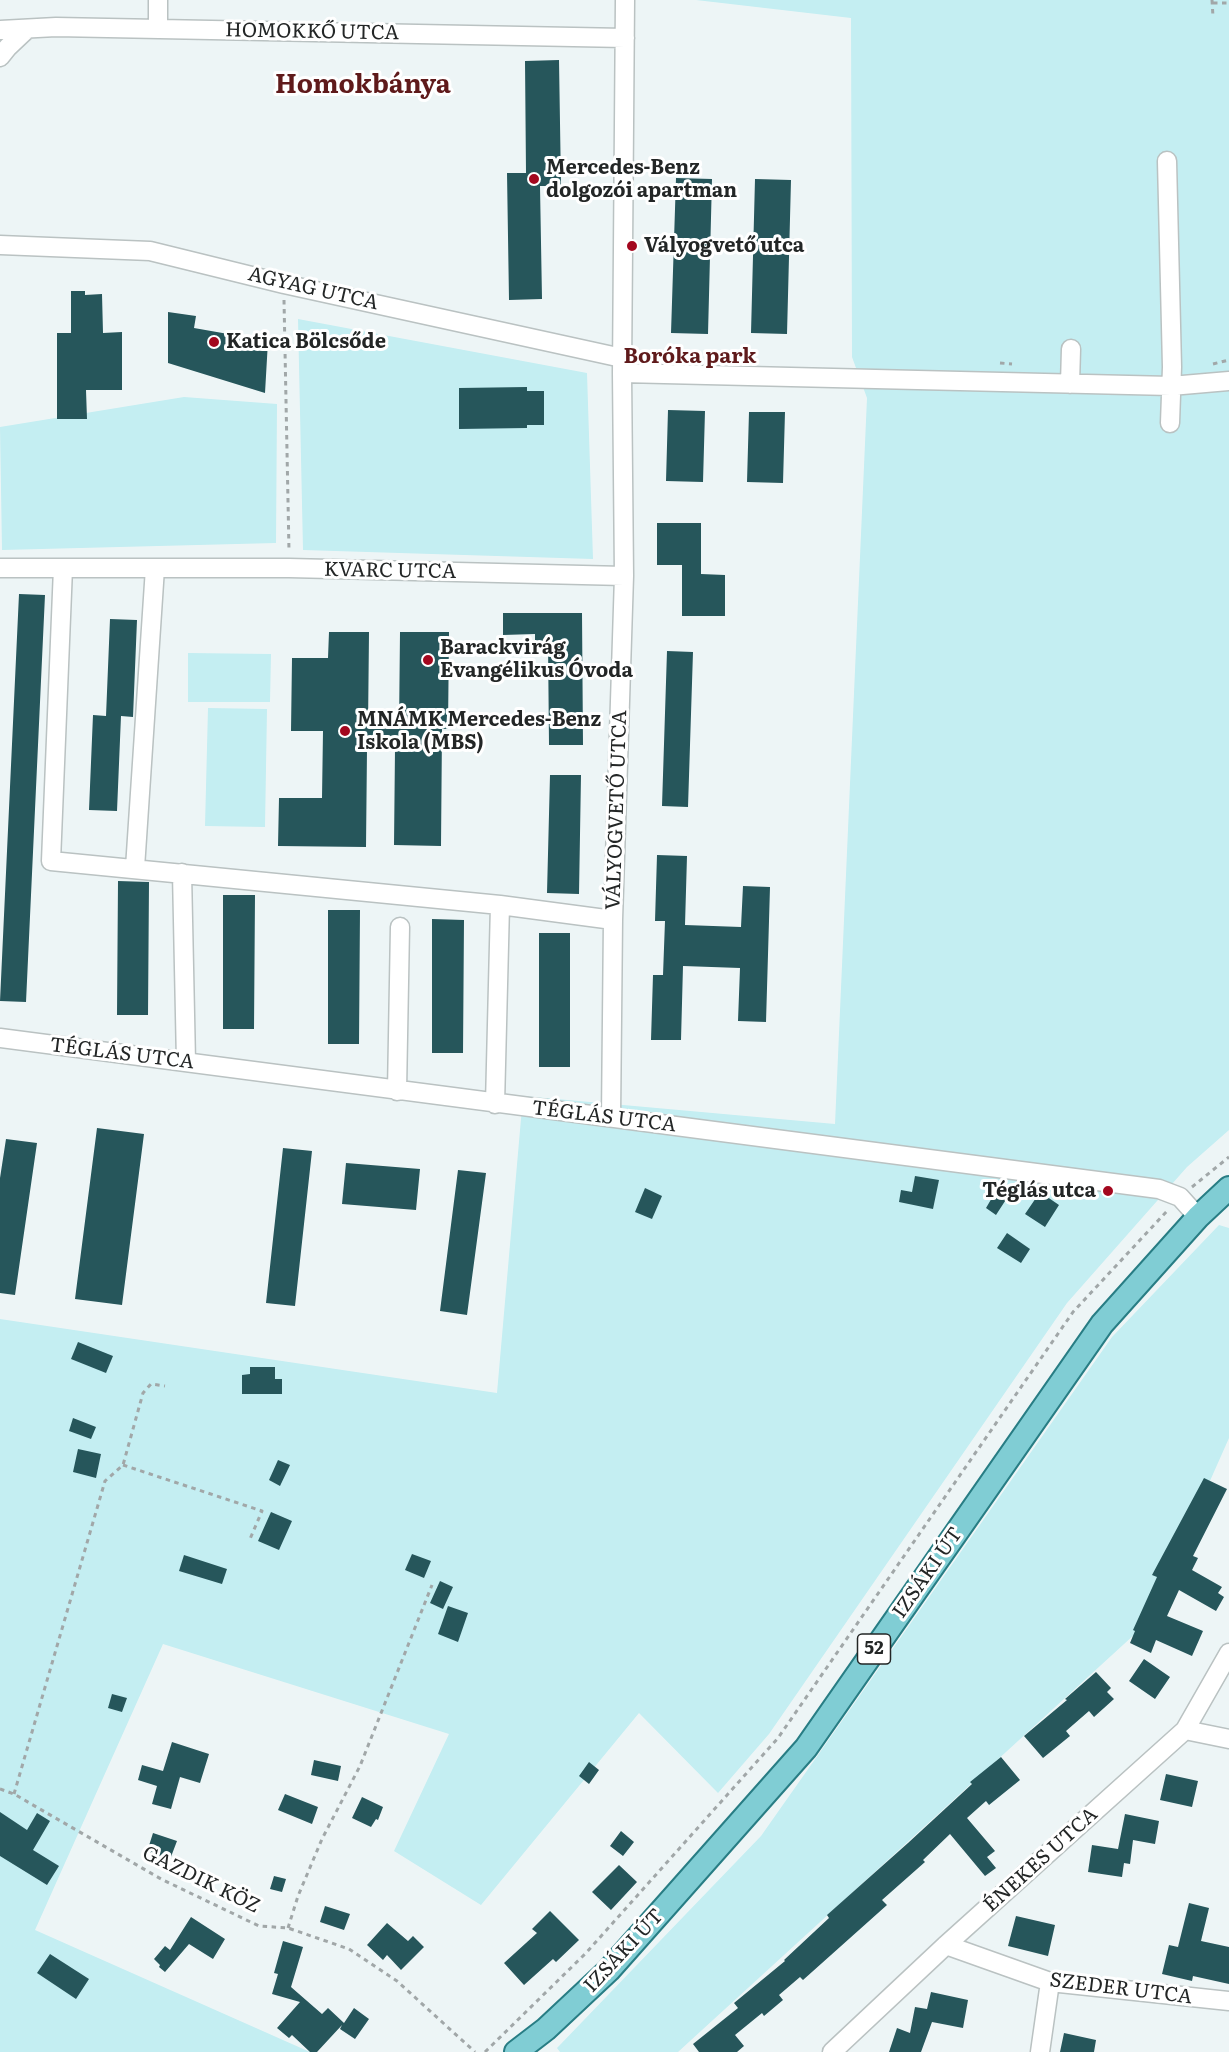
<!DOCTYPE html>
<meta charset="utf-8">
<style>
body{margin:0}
canvas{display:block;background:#edf5f6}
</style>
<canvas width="1229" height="2052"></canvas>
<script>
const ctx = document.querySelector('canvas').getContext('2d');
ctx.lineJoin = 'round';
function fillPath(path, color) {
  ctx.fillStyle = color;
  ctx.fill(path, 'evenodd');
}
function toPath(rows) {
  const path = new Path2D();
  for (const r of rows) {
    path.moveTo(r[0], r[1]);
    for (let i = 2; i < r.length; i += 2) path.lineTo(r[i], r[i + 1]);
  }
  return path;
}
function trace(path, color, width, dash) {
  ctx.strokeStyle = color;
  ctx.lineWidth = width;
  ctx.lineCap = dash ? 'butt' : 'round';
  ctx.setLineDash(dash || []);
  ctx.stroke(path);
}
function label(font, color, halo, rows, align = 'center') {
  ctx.font = font + ' Literata,serif';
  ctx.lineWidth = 6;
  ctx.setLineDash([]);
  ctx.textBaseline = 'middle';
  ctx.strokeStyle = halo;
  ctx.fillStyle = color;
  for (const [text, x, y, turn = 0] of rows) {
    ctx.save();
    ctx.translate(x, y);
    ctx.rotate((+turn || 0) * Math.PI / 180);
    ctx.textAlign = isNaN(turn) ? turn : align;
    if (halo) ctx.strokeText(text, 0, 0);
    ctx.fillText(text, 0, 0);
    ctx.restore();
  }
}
const green = toPath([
 [696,0,1229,0,1229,1130,1187,1167,1067,1303,769,1734,718,1793,639,1713,481,1905,394,1851,449,1734,163,1644,35,1930,310,2052,0,2052,0,1319,497,1393,523,1096,835,1124,867,398,852,357,851,18],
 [298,319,587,373,593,559,303,550],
 [184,397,277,404,276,543,2,550,0,427],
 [188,653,271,654,270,702,188,702],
 [208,708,267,709,265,827,205,826],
 [1219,1225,1229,1228,1229,1438,1147,1623,678,2052,560,2052,557,2048,761,1836,1112,1337]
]);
const building = toPath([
 [559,60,561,186,540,186,542,299,509,300,507,173,526,173,525,61],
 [676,178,712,179,708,334,671,333],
 [755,179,791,180,787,334,751,333],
 [71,291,85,291,85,295,102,294,103,333,122,332,122,390,86,390,87,419,57,419,57,333,71,333],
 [168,312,196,316,194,328,268,341,265,393,168,363],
 [527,387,527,391,544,391,544,425,527,425,527,428,459,429,459,388],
 [668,410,705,411,703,482,666,481],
 [749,412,785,412,783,483,747,482],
 [657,523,701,523,701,574,725,575,725,616,682,616,682,565,657,565],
 [19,594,45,595,26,1002,0,1001],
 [503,613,582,613,583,745,549,745,548,641,535,641,535,634,503,635],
 [110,619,137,620,133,717,121,716,117,811,89,810,93,715,106,716],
 [329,632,369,632,368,728,399,729,400,632,449,632,448,729,442,729,441,846,394,845,395,749,367,749,366,847,278,846,279,798,322,798,323,731,291,731,292,658,328,658],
 [667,651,693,652,688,807,662,806],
 [550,775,581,775,579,894,547,893],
 [657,855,687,856,685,925,741,927,743,886,770,887,766,1022,738,1021,740,968,683,966,681,1040,651,1040,653,975,663,975,665,921,655,921],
 [118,881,149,882,148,1015,117,1015],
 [223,895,255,895,254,1029,223,1029],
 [328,910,360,910,359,1044,328,1044],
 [432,919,464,920,463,1053,432,1053],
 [539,933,570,933,570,1067,539,1067],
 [97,1128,144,1134,122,1305,75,1299],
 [6,1139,37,1143,15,1295,0,1293,0,1178],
 [283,1148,312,1151,295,1306,266,1303],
 [346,1163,420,1169,416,1210,342,1204],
 [458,1170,486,1173,467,1315,440,1311],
 [915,1176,939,1180,933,1209,899,1202,901,1190,912,1192],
 [645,1188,662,1196,652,1219,635,1212],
 [996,1191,1007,1198,996,1215,986,1208],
 [1040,1192,1059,1205,1045,1227,1025,1214],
 [1007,1233,1030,1249,1021,1263,997,1248],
 [78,1342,113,1356,106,1373,71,1359],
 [250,1367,275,1367,275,1379,282,1379,282,1394,242,1394,242,1375,250,1374],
 [73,1418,96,1427,91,1439,69,1431],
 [78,1449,101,1454,96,1478,73,1472],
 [278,1460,290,1465,280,1486,269,1480],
 [1204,1478,1227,1489,1193,1556,1198,1558,1192,1570,1222,1587,1218,1593,1224,1597,1216,1611,1179,1590,1167,1616,1203,1631,1192,1656,1156,1640,1151,1653,1130,1643,1135,1631,1133,1630,1157,1577,1152,1575],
 [271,1512,292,1521,279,1550,258,1541],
 [412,1554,431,1561,424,1578,405,1570],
 [184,1555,227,1569,222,1584,179,1571],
 [440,1581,453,1587,443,1609,430,1603],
 [448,1606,468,1613,458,1642,438,1634],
 [1144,1659,1170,1677,1155,1699,1129,1681],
 [1096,1672,1111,1688,1107,1692,1114,1699,1094,1717,1089,1711,1066,1731,1070,1736,1043,1758,1024,1736,1067,1700,1065,1699],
 [112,1694,127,1698,122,1712,108,1708],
 [172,1742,209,1754,200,1783,180,1777,171,1809,152,1804,157,1786,138,1780,142,1765,163,1771],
 [1001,1757,1020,1780,989,1805,986,1801,967,1818,995,1851,987,1857,996,1868,985,1876,950,1834,923,1860,925,1862,882,1900,887,1905,803,1980,800,1977,779,1995,783,2000,764,2016,762,2013,735,2035,744,2046,737,2052,699,2052,693,2044,738,2008,734,2003,785,1961,784,1960,829,1918,827,1915,908,1843,972,1784,970,1782],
 [314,1760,341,1766,338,1781,311,1775],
 [589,1762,599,1770,589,1784,579,1776],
 [1166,1774,1198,1781,1192,1807,1160,1800],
 [285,1794,318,1807,312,1824,278,1810],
 [362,1797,383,1807,378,1820,376,1819,371,1827,352,1818],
 [0,1812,27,1830,37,1813,50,1821,33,1850,59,1866,47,1885,0,1856],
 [1125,1814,1159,1821,1155,1844,1133,1840,1130,1864,1124,1863,1122,1877,1088,1872,1092,1845,1118,1849],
 [621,1831,634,1842,623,1856,610,1846],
 [153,1833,177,1841,169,1862,146,1855],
 [619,1865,637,1882,611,1910,592,1892],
 [274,1876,286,1879,282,1892,270,1889],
 [1189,1903,1209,1908,1201,1941,1229,1947,1229,1984,1193,1976,1192,1981,1162,1974,1169,1945,1178,1947],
 [325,1906,350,1914,344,1930,320,1922],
 [550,1911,579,1940,556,1962,553,1959,524,1985,504,1963,537,1933,532,1929],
 [1016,1916,1055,1925,1048,1956,1008,1946],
 [191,1917,225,1939,213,1959,189,1944,165,1972,159,1967,160,1965,154,1959,165,1946,170,1950],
 [387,1923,408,1941,413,1936,424,1947,401,1970,387,1955,383,1960,367,1945],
 [283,1941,303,1947,291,1987,322,2014,328,2008,344,2023,354,2008,369,2019,355,2039,340,2029,342,2025,317,2052,310,2052,292,2035,289,2038,277,2028,300,2002,272,1994,278,1974,274,1973],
 [50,1954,89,1979,76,1999,37,1973],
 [931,1992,968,2000,963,2028,932,2022,921,2052,889,2052,897,2028,910,2033,915,2007,927,2009],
 [1064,2033,1096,2040,1094,2052,1060,2052]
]);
const path = toPath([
 [1212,0,1213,17],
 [1213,3,1229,3],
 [284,300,289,551],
 [1000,363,1012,364],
 [1213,364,1229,360],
 [1192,1187,1229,1157],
 [123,1465,262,1511,250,1539],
 [0,1789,14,1794,161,1879,259,1926,288,1928,349,1949,397,1981,475,2052],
 [14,1794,105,1481,123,1465,143,1393,151,1384,165,1386],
 [288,1928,298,1896,322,1839,360,1766,432,1585],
 [485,2052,586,1953,778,1738,1073,1312,1168,1210]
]);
const minor = toPath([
 [158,0,158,29],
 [0,30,56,27,625,38],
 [0,57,8,47,26,30],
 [1167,161,1172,367,1170,423],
 [0,245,150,251,284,284,622,358],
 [622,373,1171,386,1229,381],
 [1070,384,1071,349],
 [0,568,63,568],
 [135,868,155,568],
 [182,873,186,1062],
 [613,920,500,905,51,861,63,568,289,568,624,576],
 [0,1038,1159,1189,1180,1197,1198,1217],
 [397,1091,400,927],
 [495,1104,500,905],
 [611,1117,613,920,624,576,622,373,625,0],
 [1185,1730,1229,1739],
 [946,1945,1050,1982,1229,2001],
 [832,2052,946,1945,1185,1730,1229,1653],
 [1040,2052,1050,1982]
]);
const major = toPath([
 [516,2052,546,2029,609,1970,806,1748,1102,1324,1198,1217,1229,1188]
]);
const markers = [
 [534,179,6,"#a3071e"],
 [632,246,6,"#a3071e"],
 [214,342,6,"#a3071e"],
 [428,660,6,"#a3071e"],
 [345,731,6,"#a3071e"],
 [1108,1191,6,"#a3071e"]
];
const shields = [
 [874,1649,33]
];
const shieldNames = [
 ["52",874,1649]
];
const streetNames = [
 ["HOMOKKŐ UTCA",312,32,1],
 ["AGYAG UTCA",313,289,13],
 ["KVARC UTCA",390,571,1],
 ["VÁLYOGVETŐ UTCA",617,810,-88],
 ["TÉGLÁS UTCA",122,1054,7],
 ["TÉGLÁS UTCA",604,1117,7],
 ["IZSÁKI ÚT",928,1573,-55],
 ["ÉNEKES UTCA",1041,1860,-42],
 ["GAZDIK KÖZ",201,1880,26],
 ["IZSÁKI ÚT",624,1951,-47],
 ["SZEDER UTCA",1121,1989,7]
];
const poiNames = [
 ["Mercedes-Benz",546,168],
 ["dolgozói apartman",546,191],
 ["Vályogvető utca",644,246],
 ["Katica Bölcsőde",226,342],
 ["Barackvirág",440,648],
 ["Evangélikus Óvoda",440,671],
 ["MNÁMK Mercedes-Benz",357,720],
 ["Iskola (MBS)",357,743],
 ["Téglás utca",1096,1191,"right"]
];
const neighbourhoodNames = [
 ["Boróka park",690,357]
];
const districtNames = [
 ["Homokbánya",363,85]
];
fillPath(green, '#c4eef2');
fillPath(building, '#26565b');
trace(minor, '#bac2c2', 21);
trace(major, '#287d84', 26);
trace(path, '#a1a7a8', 3, [4.5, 4.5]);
trace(minor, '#fff', 18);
trace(major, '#80cdd4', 22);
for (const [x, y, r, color] of markers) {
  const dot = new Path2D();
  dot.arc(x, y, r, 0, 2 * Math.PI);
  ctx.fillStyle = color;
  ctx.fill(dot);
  trace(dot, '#fff', 2);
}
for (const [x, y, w] of shields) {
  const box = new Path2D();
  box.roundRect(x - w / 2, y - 15, w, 30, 4.5);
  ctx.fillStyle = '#fff';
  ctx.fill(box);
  trace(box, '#232626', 1.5);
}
label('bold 18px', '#232626', null, shieldNames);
label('20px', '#232626', '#fff', streetNames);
label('bold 20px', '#232626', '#fff', poiNames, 'left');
label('bold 21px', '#5f1a1b', '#fff', neighbourhoodNames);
label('bold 26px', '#5f1a1b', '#fff', districtNames);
</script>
